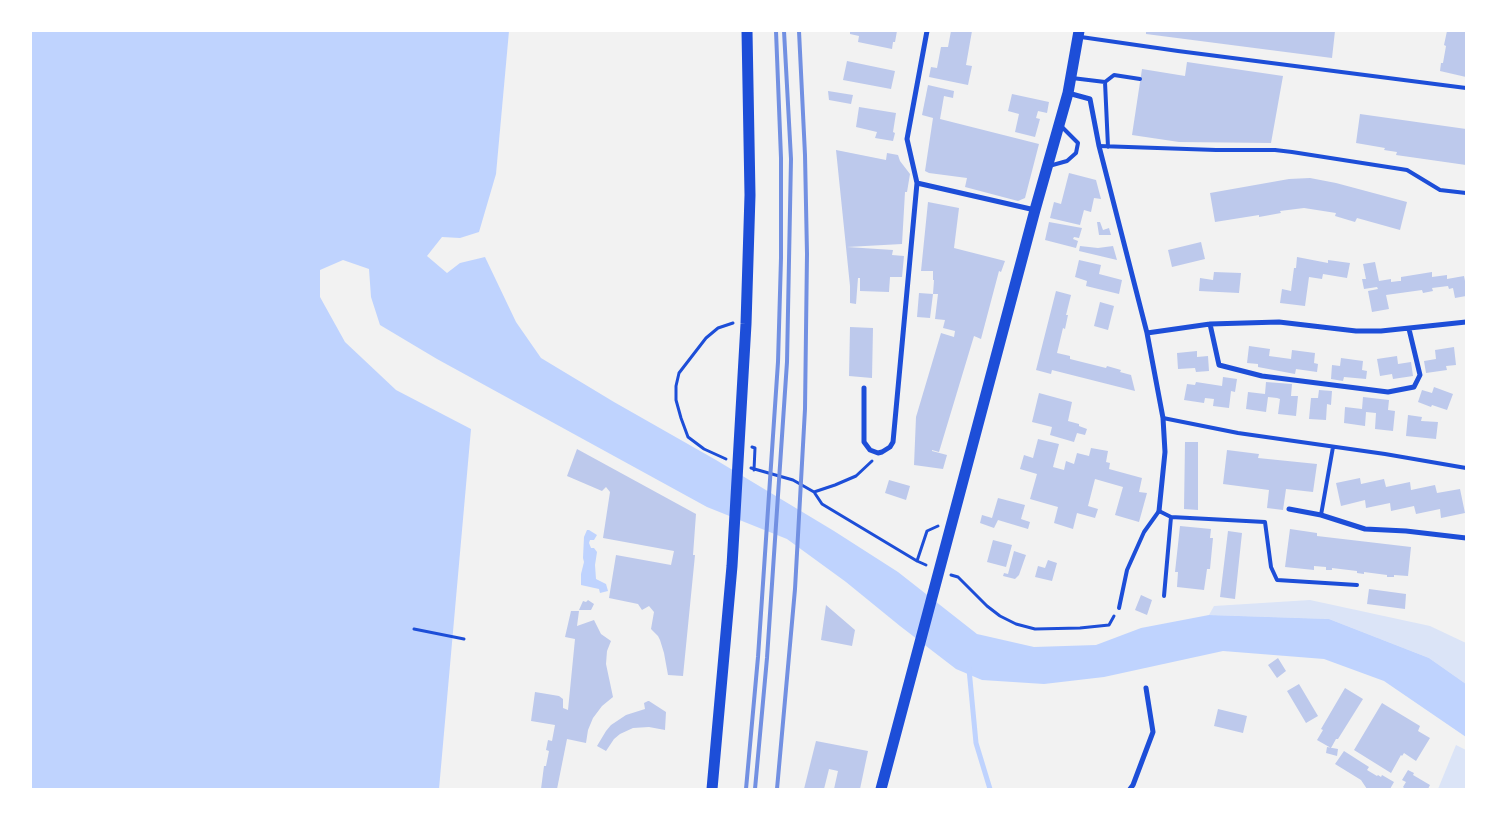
<!DOCTYPE html>
<style>
body{margin:0}
#map{position:relative;width:1497px;height:820px;overflow:hidden;background:#f2f2f2;font-family:"Zilla Slab",serif}
canvas{display:block}
.frame{position:absolute;inset:0;border:32px solid #fff;pointer-events:none}
</style>
<div id="map">
<canvas width="1497" height="820"></canvas>
<div class="frame"></div>
</div>
<script>
const ctx = document.querySelector('canvas').getContext('2d');
ctx.lineJoin = 'round';
function fillPath(path, color) {
  ctx.fillStyle = color;
  ctx.fill(path, 'evenodd');
}
function toPath(rows) {
  const path = new Path2D();
  for (const r of rows) {
    path.moveTo(r[0], r[1]);
    for (let i = 2; i < r.length; i += 2) path.lineTo(r[i], r[i + 1]);
  }
  return path;
}
function trace(path, color, width, dash) {
  ctx.strokeStyle = color;
  ctx.lineWidth = width;
  ctx.lineCap = dash ? 'butt' : 'round';
  ctx.setLineDash(dash || []);
  ctx.stroke(path);
}
const green = toPath([
 [1310,600,1430,626,1466,643,1466,684,1429,658,1329,619,1209,615,1214,606],
 [1456,745,1466,750,1466,789,1438,789]
]);
const water = toPath([
 [31,31,509,31,496,174,479,232,460,238,442,237,427,256,447,273,460,263,485,257,516,322,541,358,614,402,716,460,834,531,898,572,977,634,1034,647,1096,645,1141,628,1209,615,1329,619,1429,658,1466,684,1466,737,1384,681,1324,659,1223,651,1104,677,1044,684,982,680,956,669,900,626,846,582,787,539,707,507,437,359,380,325,371,297,369,269,343,260,320,270,320,297,345,342,396,390,471,429,439,789,31,789],
 [587,530,589,530,597,535,594,540,590,540,589,543,591,548,594,548,597,552,595,565,596,579,606,584,608,591,600,593,599,589,581,585,581,574,584,562,583,558,584,537]
]);
const stream = toPath([
 [969,669,976,743,990,789]
]);
const building = toPath([
 [850,31,897,31,895,42,893,42,892,49,858,42,859,36,850,34],
 [951,31,972,31,966,65,972,66,968,85,929,77,931,67,937,68,941,47,948,47],
 [1146,31,1335,31,1332,58,1146,34],
 [1447,31,1466,31,1466,77,1440,71,1441,63,1443,63,1446,46,1444,45],
 [847,61,895,71,891,89,843,80],
 [1187,62,1283,76,1271,143,1179,142,1132,135,1142,69,1185,76],
 [928,85,954,91,953,98,944,96,940,119,1039,144,1025,198,1018,201,965,187,967,178,929,173,925,171,933,118,922,115],
 [828,91,853,95,851,104,829,100],
 [1012,94,1049,102,1047,113,1038,111,1036,118,1040,119,1035,137,1015,132,1019,114,1008,111],
 [859,107,896,113,893,132,895,133,893,141,875,138,877,132,856,127],
 [1360,114,1466,129,1466,165,1396,155,1397,152,1384,150,1385,148,1356,143],
 [836,150,886,160,887,153,898,155,900,161,910,174,907,192,905,192,902,244,847,247,893,250,892,255,904,256,902,277,890,277,889,292,860,291,860,278,858,278,856,304,850,303,850,286],
 [1069,173,1096,180,1101,199,1094,198,1091,212,1084,210,1080,225,1050,218,1054,202,1061,204],
 [1310,178,1336,183,1407,202,1400,230,1357,218,1355,222,1335,216,1336,213,1304,208,1280,211,1281,213,1259,217,1259,215,1215,222,1210,193,1289,179],
 [928,202,959,208,954,248,1005,261,1001,272,999,271,981,339,974,336,939,452,932,450,932,451,947,455,943,469,914,465,916,417,941,333,954,337,955,331,943,328,945,320,935,319,938,294,933,294,930,318,917,317,919,293,933,294,934,280,933,280,933,271,921,271],
 [1049,222,1082,228,1079,238,1074,237,1073,239,1078,241,1076,248,1045,240],
 [1097,222,1100,222,1103,230,1109,228,1111,235,1099,235],
 [1201,242,1205,259,1172,267,1168,250],
 [1080,246,1098,248,1113,246,1117,260,1079,251],
 [1297,257,1328,263,1328,260,1350,263,1347,278,1323,274,1322,279,1309,277,1305,306,1280,303,1282,289,1291,291,1294,268,1296,268],
 [1079,260,1101,265,1099,274,1122,280,1119,294,1086,286,1087,281,1075,277],
 [1375,262,1379,281,1391,279,1391,282,1399,281,1401,281,1401,277,1432,272,1432,277,1447,275,1447,279,1464,276,1466,286,1466,296,1455,298,1453,288,1449,289,1448,286,1432,288,1433,291,1423,293,1422,290,1386,295,1389,309,1372,312,1368,291,1378,289,1377,287,1364,289,1362,279,1366,279,1363,264],
 [1214,272,1241,273,1239,293,1199,291,1200,278,1213,280],
 [1056,291,1071,295,1066,315,1068,315,1065,329,1063,328,1057,353,1070,356,1070,359,1106,368,1107,366,1121,370,1120,372,1131,375,1135,391,1052,370,1051,374,1036,370],
 [1100,302,1114,306,1108,330,1094,326],
 [850,327,873,328,872,378,849,376],
 [1249,346,1270,349,1269,356,1291,359,1292,350,1315,353,1314,363,1318,364,1317,372,1296,369,1295,374,1258,367,1258,364,1247,363],
 [1454,347,1456,365,1446,366,1447,370,1426,373,1424,361,1436,359,1435,350],
 [1197,351,1197,357,1208,356,1209,371,1196,372,1195,368,1178,369,1177,353],
 [1397,356,1398,364,1411,362,1413,376,1393,379,1392,374,1380,376,1377,359],
 [1341,358,1363,361,1362,370,1367,371,1366,379,1344,377,1343,381,1331,379,1332,365,1340,366],
 [1223,377,1237,379,1235,392,1231,391,1229,408,1213,406,1214,399,1205,398,1204,403,1184,400,1187,384,1195,385,1196,382,1222,386],
 [1266,382,1292,384,1291,396,1298,396,1296,416,1278,414,1280,399,1277,398,1268,397,1266,412,1246,409,1248,392,1265,394],
 [1434,387,1453,394,1447,410,1432,405,1431,407,1418,402,1422,390,1432,393],
 [1319,390,1332,391,1331,405,1327,404,1326,420,1309,419,1311,398,1318,398],
 [1039,393,1072,402,1068,421,1079,424,1079,426,1087,429,1085,435,1077,433,1074,442,1050,435,1052,427,1032,422],
 [1363,397,1389,400,1388,410,1395,411,1393,431,1375,429,1376,413,1366,412,1365,426,1344,423,1345,407,1362,409],
 [1408,415,1422,417,1421,421,1438,422,1436,439,1406,436],
 [1038,439,1059,444,1053,467,1064,470,1066,461,1074,464,1077,453,1089,456,1091,448,1108,451,1106,462,1110,463,1109,469,1142,478,1139,492,1147,493,1139,522,1115,515,1123,487,1095,479,1088,506,1098,509,1095,518,1077,513,1073,529,1054,523,1058,507,1030,499,1037,474,1020,469,1024,455,1033,458],
 [1185,442,1198,442,1198,510,1184,509],
 [577,449,696,514,693,555,695,555,683,676,668,675,664,653,660,640,658,636,651,629,654,612,649,606,642,610,638,604,609,598,616,555,671,565,674,551,603,538,610,492,606,487,602,491,567,476],
 [1227,450,1259,454,1258,458,1317,464,1313,492,1286,489,1283,510,1267,508,1269,490,1223,484],
 [1360,478,1361,484,1384,479,1386,487,1410,482,1411,490,1435,485,1437,493,1460,489,1465,513,1441,518,1440,509,1416,514,1414,506,1391,511,1390,503,1366,508,1365,500,1341,506,1336,483],
 [889,480,910,486,906,500,885,493],
 [998,498,1025,505,1021,519,1030,522,1028,529,998,520,994,528,980,523,982,515,992,518],
 [1180,526,1211,529,1210,538,1213,538,1210,569,1207,569,1204,590,1177,587,1178,572,1175,572],
 [1290,529,1317,533,1317,536,1411,547,1408,576,1394,575,1394,577,1387,577,1387,575,1364,572,1364,574,1357,573,1357,571,1332,568,1332,570,1326,570,1326,567,1314,566,1314,570,1285,567],
 [1228,531,1242,533,1235,599,1220,597],
 [993,540,1012,545,1006,567,987,562],
 [1014,551,1026,555,1019,575,1015,579,1003,576,1004,573,1008,574],
 [1048,560,1057,563,1052,581,1035,577,1038,566,1045,568],
 [1369,589,1406,594,1405,609,1367,604],
 [1141,595,1152,600,1147,615,1135,610],
 [588,600,594,604,591,610,579,610,583,601,586,602],
 [826,605,855,630,852,646,821,640],
 [571,611,579,611,577,626,594,620,601,634,611,641,607,651,606,664,613,697,602,706,593,718,588,730,586,743,567,739,557,789,541,789,544,766,546,766,549,751,546,750,548,740,552,741,555,725,531,721,535,692,559,696,563,699,563,708,568,710,575,639,565,637],
 [1278,658,1286,671,1277,678,1268,665],
 [1299,684,1318,716,1306,723,1287,691],
 [1345,688,1363,699,1338,739,1336,739,1331,748,1317,740,1323,730,1321,729],
 [648,701,649,701,666,712,665,730,649,727,633,728,620,734,614,739,606,751,597,746,606,731,611,725,626,715,645,709,644,703],
 [1382,703,1420,726,1418,731,1430,738,1416,761,1404,753,1402,756,1401,755,1391,773,1354,750],
 [1218,709,1247,716,1243,733,1214,726],
 [816,741,868,751,860,789,834,789,838,771,829,769,824,789,804,789],
 [1327,747,1338,749,1337,756,1326,753],
 [1344,751,1369,767,1367,770,1377,776,1378,775,1381,777,1382,775,1394,782,1390,789,1367,789,1361,780,1335,764],
 [1408,770,1414,773,1413,775,1430,785,1428,789,1405,789,1403,787,1406,782,1402,780]
]);
const path = toPath([
 [752,447,755,448,754,470],
 [726,459,704,449,688,437,681,418,676,400,676,386,679,373,706,338,718,328,733,323],
 [751,468,793,480,814,492,822,504,917,561,926,565],
 [814,492,835,485,856,476,872,461],
 [917,561,927,531,938,526],
 [951,575,958,577,987,606,1000,616,1016,624,1035,629,1080,628,1109,625,1114,616],
 [414,629,464,639]
]);
const service = toPath([
 [1081,37,1178,51,1466,88],
 [1072,78,1105,82,1108,147],
 [1105,82,1114,75,1140,79],
 [1099,146,1216,150,1275,150,1292,152,1407,170,1440,190,1466,193],
 [1049,166,1067,161,1076,153,1078,143,1060,125],
 [1163,418,1238,433,1385,454,1466,468],
 [1321,515,1333,447],
 [1171,517,1265,522,1271,567,1277,580,1357,585],
 [1119,608,1127,570,1144,532,1159,511,1171,517,1164,596]
]);
const minor = toPath([
 [1068,93,1090,99,1099,146,1147,333,1163,418,1165,452,1159,511],
 [917,183,1035,210],
 [1210,324,1219,365,1262,376,1388,392,1414,387,1420,375,1409,329],
 [1147,333,1210,324,1279,322,1356,331,1381,331,1466,322],
 [864,388,864,442,870,450,878,453,882,452,890,447,893,442,917,183,907,139,927,31],
 [1289,509,1321,515,1365,529,1406,531,1466,538],
 [1130,789,1133,785,1153,732,1146,688]
]);
const primary = toPath([
 [712,789,732,566,746,324,750,195,747,31],
 [881,789,1035,210,1068,93,1079,31]
]);
const rail = toPath([
 [746,789,758,657,778,362,781,258,781,158,776,31],
 [755,789,767,658,787,362,791,159,784,31],
 [777,789,795,589,805,409,807,254,805,155,799,31]
]);
fillPath(green, '#dbe4f7');
fillPath(water, '#bfd3fe');
trace(stream, '#bfd3fe', 5);
fillPath(building, '#bdc9ec');
trace(path, '#1d4ed8', 3);
trace(service, '#1d4ed8', 4);
trace(minor, '#1d4ed8', 5);
trace(primary, '#1d4ed8', 11);
trace(rail, '#7290e2', 4);
</script>
